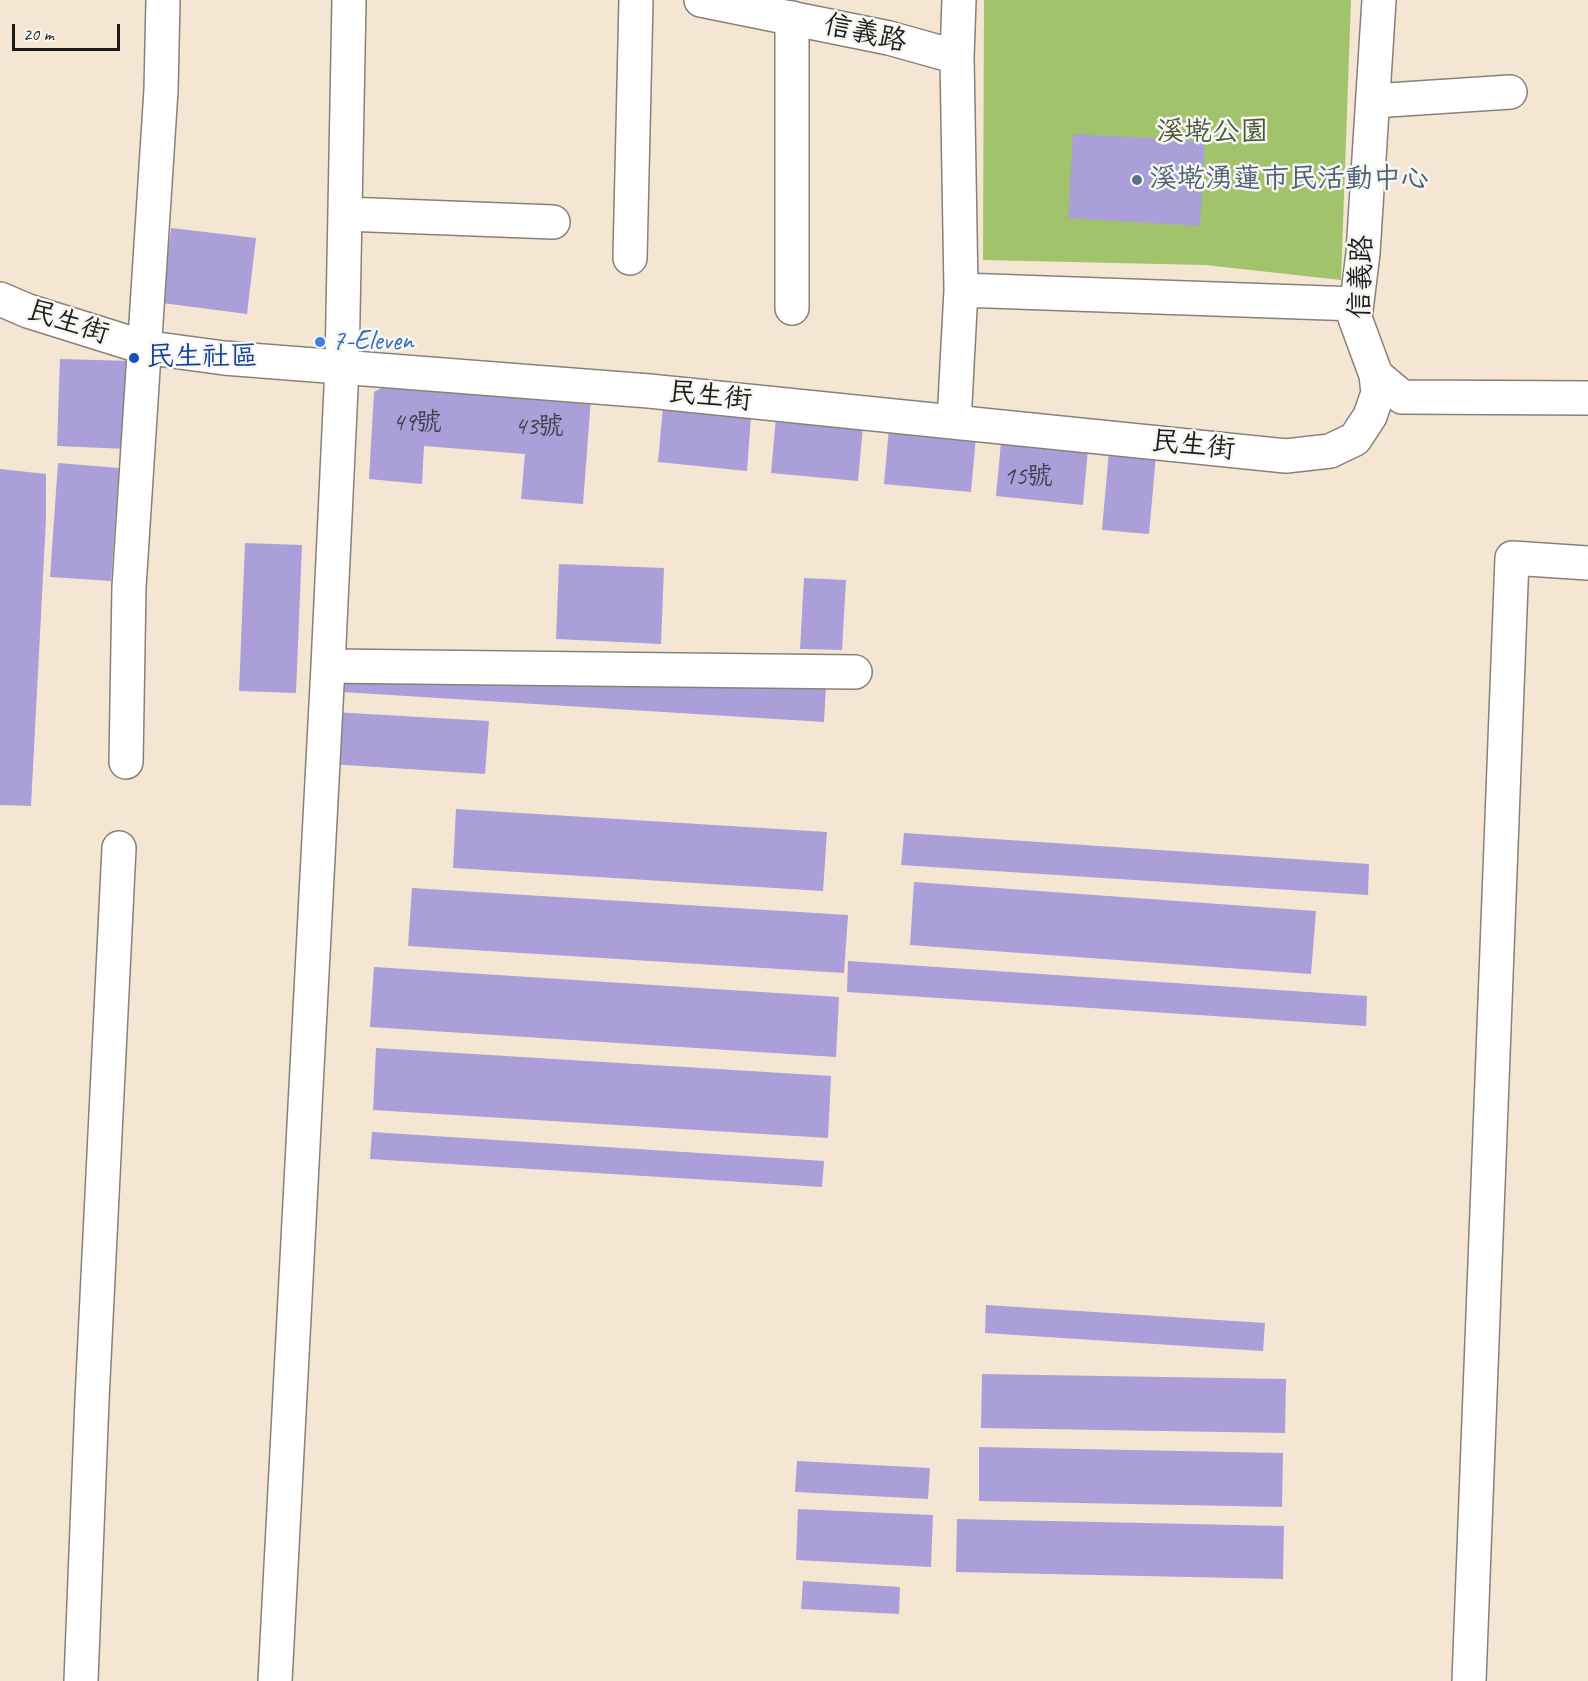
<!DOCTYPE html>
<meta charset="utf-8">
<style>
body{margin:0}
#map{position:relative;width:1588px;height:1681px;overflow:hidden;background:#f5e6d4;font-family:Caveat,sans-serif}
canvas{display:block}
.scale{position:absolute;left:12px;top:24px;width:108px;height:27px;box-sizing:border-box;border:3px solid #1c1c1c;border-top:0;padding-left:8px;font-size:18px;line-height:21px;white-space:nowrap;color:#1c1c1c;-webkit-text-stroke:4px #f6f6f2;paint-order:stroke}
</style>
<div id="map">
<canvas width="1588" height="1681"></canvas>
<div class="scale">20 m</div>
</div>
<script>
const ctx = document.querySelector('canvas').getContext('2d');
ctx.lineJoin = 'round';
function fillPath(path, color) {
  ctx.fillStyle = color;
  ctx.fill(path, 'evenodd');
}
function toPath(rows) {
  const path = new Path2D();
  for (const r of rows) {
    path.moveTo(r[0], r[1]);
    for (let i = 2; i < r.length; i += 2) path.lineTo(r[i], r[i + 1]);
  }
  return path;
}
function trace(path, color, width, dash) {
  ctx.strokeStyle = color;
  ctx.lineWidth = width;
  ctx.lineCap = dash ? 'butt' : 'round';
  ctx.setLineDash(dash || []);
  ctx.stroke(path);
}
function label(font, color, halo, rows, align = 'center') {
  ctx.font = font + ' Caveat,"LXGW WenKai TC",sans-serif';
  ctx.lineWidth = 5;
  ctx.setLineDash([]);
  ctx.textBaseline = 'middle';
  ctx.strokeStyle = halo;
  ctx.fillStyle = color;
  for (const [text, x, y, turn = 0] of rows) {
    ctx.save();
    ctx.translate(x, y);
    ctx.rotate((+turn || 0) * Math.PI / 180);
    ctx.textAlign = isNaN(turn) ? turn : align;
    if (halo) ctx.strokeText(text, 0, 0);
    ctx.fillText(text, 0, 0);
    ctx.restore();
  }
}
const green = toPath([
 [984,0,1351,0,1341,280,1205,265,983,260]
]);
const building = toPath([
 [1073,134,1205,141,1200,226,1068,218],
 [171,228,256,238,247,314,162,303],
 [60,359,132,361,128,449,57,446],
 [392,382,591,398,583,504,521,499,525,454,424,446,422,484,369,479,374,392],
 [663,407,751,416,747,471,658,462],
 [776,418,863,426,858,481,771,473],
 [889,428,976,436,971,492,884,484],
 [1001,442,1088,449,1083,505,996,496],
 [1109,451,1156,455,1149,534,1102,530],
 [58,463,119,468,111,581,50,577],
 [0,469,46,474,46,519,31,806,0,805],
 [245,543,302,545,296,693,239,691],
 [559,564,664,568,661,644,556,639],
 [804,578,846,580,842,650,800,649],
 [328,653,826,686,824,722,326,691],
 [333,712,489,721,485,774,330,764],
 [456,809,827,832,823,891,453,868],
 [904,833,1369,864,1368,895,901,865],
 [914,882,1316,911,1311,974,910,945],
 [412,888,848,915,844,973,408,946],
 [848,961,1367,996,1366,1026,847,992],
 [374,967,839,997,836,1057,370,1027],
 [376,1048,831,1076,828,1138,373,1110],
 [372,1132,824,1161,822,1187,370,1159],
 [986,1305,1265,1323,1263,1351,985,1333],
 [982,1374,1286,1379,1285,1433,981,1428],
 [979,1447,1283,1453,1282,1507,979,1501],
 [797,1461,930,1468,928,1499,795,1492],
 [798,1509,933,1515,931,1567,796,1560],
 [957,1519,1284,1526,1283,1579,956,1572],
 [803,1581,900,1587,899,1614,801,1609]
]);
const minor = toPath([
 [701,0,889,38,957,57],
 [1379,0,1363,253,1355,318,1376,375,1402,397,1588,398],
 [1373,101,1510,92],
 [345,214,553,222],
 [630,258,636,0],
 [961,290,1356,304],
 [0,299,28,311,143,347,224,358,649,391,1286,456,1330,451,1355,439,1370,416,1378,393,1376,375],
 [792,308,792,18],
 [954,422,961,290,957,57,959,0],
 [328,666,855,672],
 [126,762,129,587,161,90,163,0],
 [81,1681,92,1400,119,848],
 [275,1681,328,666,342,367,349,0],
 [1469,1681,1512,558,1588,563]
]);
const markers = [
 [1137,180,6,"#5c6f8a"],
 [320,342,6,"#3f7fe0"],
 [134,358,6,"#1a4fb4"]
];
const numberNames = [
 ["49號",417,423],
 ["43號",539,427],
 ["15號",1028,477]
];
const streetNames = [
 ["信義路",865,34,13],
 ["信義路",1362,277,-88],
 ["民生街",68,323,18],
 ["民生街",710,397,6],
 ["民生街",1193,446,6]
];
const parkNames = [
 ["溪墘公園",1212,133]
];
const serviceNames = [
 ["溪墘湧蓮市民活動中心",1149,180]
];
const shopNames = [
 ["7-Eleven",332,342]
];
const transitNames = [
 ["民生社區",146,358]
];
fillPath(green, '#a1c36c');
fillPath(building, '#aa9fd8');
trace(minor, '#888178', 36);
trace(minor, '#fff', 33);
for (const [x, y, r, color] of markers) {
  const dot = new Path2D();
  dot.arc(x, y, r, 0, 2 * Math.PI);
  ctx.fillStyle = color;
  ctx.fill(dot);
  trace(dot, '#f6f6f2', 2);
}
label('26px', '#403d4b', null, numberNames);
label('28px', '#1c1c1c', '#f6f6f2', streetNames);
label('28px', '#4b5638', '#f6f6f2', parkNames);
label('28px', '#4e5e75', '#f6f6f2', serviceNames, 'left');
label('28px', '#366cbe', '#f6f6f2', shopNames, 'left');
label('28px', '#164399', '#f6f6f2', transitNames, 'left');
</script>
